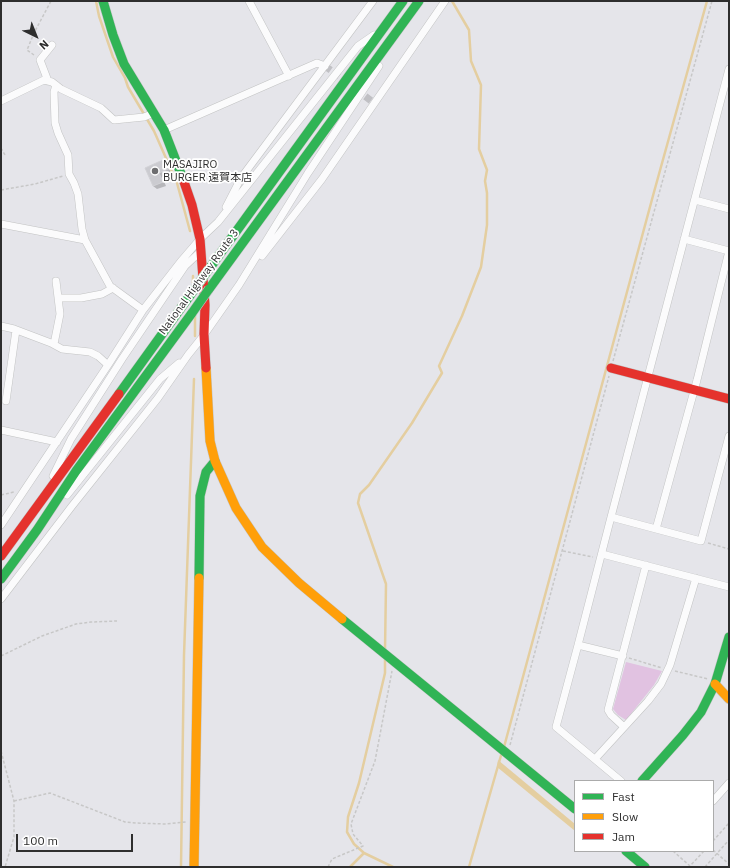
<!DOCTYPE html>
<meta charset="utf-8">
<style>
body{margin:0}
#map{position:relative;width:730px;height:868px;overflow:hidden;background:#e5e5ea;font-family:"IBM Plex Sans",sans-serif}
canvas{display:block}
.frame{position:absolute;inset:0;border:2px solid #2e2e2e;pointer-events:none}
.legend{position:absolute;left:574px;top:780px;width:140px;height:72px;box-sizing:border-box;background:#fff;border:1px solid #ababab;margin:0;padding:5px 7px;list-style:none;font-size:12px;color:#2e2e2e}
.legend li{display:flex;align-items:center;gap:8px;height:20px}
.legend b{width:20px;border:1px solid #ababab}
.north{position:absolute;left:16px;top:16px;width:40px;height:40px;-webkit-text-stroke:3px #fff;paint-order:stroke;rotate:137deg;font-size:11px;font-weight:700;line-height:16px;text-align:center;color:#2e2e2e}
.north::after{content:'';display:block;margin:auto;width:14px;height:18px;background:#2e2e2e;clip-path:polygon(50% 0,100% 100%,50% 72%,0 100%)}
.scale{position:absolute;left:16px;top:834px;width:117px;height:18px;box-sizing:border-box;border:2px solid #2e2e2e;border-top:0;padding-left:5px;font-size:12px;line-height:14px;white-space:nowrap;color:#2e2e2e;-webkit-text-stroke:3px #fff;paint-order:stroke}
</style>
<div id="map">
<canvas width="730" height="868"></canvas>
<div class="frame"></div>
<ul class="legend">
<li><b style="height:5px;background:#30b455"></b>Fast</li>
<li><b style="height:5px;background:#ff9f0a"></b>Slow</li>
<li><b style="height:5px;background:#e5322d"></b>Jam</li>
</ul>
<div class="north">N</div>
<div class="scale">100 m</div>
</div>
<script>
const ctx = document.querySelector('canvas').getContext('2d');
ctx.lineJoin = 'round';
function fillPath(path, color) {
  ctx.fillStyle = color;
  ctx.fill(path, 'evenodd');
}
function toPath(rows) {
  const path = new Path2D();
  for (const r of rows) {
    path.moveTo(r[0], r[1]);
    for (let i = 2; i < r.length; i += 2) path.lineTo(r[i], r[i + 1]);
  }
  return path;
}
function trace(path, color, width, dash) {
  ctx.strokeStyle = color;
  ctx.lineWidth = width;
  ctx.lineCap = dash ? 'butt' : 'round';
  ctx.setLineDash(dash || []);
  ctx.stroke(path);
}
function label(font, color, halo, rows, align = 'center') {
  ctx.font = font + ' "IBM Plex Sans","Noto Sans JP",sans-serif';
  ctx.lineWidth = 3.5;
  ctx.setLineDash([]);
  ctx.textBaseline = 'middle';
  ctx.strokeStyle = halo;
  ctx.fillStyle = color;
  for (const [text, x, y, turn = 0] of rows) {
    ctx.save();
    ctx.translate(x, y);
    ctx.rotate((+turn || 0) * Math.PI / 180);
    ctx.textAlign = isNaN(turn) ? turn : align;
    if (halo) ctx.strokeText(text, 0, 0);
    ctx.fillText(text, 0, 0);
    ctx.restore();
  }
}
const green = toPath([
 [626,662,662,671,654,685,626,720,618,715,613,709]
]);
const water = toPath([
 [498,760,575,824,575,831,497,767]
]);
const shadow = toPath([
 [164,161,168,164,171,172,162,177,166,186,157,189,153,186]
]);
const stream = toPath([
 [96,1,99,16,113,57,125,78,128,87,154,131,177,183,190,231],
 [193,276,193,283],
 [195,336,195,316],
 [385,650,386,584,358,503,360,494,369,485,412,423,442,373,439,366,462,316,481,267,487,225,487,193,485,181,487,170,479,149,481,85,471,61,469,30,452,1],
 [385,657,385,673,359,783,348,817,347,832,354,844,364,853,393,867],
 [504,747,654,192,707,1],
 [181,867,184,655,194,379],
 [350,867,364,853],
 [469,867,502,752]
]);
const building = toPath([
 [165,159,168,169,159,173,163,182,153,186,145,168,165,159]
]);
const streetTunnel = toPath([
 [325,66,347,82],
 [357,90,374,103]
]);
const path = toPath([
 [34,55,27,50,34,33,51,1],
 [1,148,5,155],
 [1,190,35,184,63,176],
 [613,361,712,1],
 [1,495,14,492],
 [708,543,729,549],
 [563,551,593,557],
 [1,656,42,636,76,624,91,622,117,621],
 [629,658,662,668],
 [675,671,708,679],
 [510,745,609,376],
 [1,751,14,801,14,837,5,867],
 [14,801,50,793,125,822,136,823,166,824,186,822],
 [713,841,729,823],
 [713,850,729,864],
 [673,851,690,866,704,851],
 [328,867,332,859,363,846,353,834,351,824,375,761,392,671],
 [705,867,729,840]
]);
const street = toPath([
 [249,1,289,76],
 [48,81,40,60,52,45],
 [56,85,54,92,55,123,58,133,68,155,69,174,74,183,78,194,82,229,85,240],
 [1,101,44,80,52,82,61,89,101,108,114,120,144,117,154,113],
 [164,130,317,63,325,66],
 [695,200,729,209],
 [226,207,241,178,373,1],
 [1,224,85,240,110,286,143,310],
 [684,239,729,251],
 [262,256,322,179,445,1],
 [58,298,81,298,102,294,113,288],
 [1,326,14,329,51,343,62,349,90,352,98,356,108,365],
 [54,344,60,314,56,281],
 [6,401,16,330],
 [1,430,57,442],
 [53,476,71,439,122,359,185,266,201,251],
 [67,495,160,379,179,363],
 [611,517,701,541,729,436],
 [1,525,108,365,143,310,182,260,200,239,218,222,358,46,374,35],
 [656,529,697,380,729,251],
 [602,554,729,587],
 [1,599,72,506,158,398,188,355,204,335,239,285,308,173,379,66],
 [578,645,623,656],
 [624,727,611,715,608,710,646,565],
 [595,759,648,701,661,684,670,665,696,578],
 [621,781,556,727,578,645,611,517,729,69],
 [713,801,729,783]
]);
const fast = toPath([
 [103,1,113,35,124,64,164,130,183,179],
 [209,269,403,1],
 [209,289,419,1],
 [119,394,191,294],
 [199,578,200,496,206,472,215,461],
 [1,579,37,530,76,471,192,313],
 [342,619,575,809],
 [642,781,683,735,701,712,715,684,729,637],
 [626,851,645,867]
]);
const slow = toPath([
 [206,368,210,441,215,461,236,508,262,547,299,583,342,619],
 [715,684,729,699],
 [194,867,199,578]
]);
const jam = toPath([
 [183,179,192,205,200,239,205,305,204,335,206,368],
 [611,368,729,399],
 [1,556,119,394]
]);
const fastBridge = toPath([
 [191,294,209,269],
 [192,313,209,289]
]);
const markers = [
 [155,171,4,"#6e6e70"]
];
const poiNames = [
 ["MASAJIRO",163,165],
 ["BURGER 遠賀本店",163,178]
];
const streetNames = [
 ["National Highway Route 3",199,282,-54]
];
fillPath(green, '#e1c2e1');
fillPath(water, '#e4cea0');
fillPath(shadow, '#0003');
trace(stream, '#e4cea0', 2.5);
fillPath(building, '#cbcbd0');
trace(building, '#d1d1d5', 1);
trace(streetTunnel, '#c0c0c4', 7, [7, 3.5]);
trace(street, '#c2c3c3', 8);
trace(fast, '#c2c3c3', 10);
trace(slow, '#c2c3c3', 10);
trace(jam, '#c2c3c3', 10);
trace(path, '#c7c7c7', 1.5, [3, 2]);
trace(street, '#fbfbfc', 7);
trace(fast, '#30b455', 9);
trace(slow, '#ff9f0a', 9);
trace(jam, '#e5322d', 9);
trace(fastBridge, '#c0c0c2', 10, []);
trace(fastBridge, '#30b455', 9);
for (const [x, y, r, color] of markers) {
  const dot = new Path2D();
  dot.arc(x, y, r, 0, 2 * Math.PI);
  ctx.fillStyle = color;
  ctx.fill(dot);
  trace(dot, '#fff', 1.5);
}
label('11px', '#2e2e2e', '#fff', poiNames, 'left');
label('11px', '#2e2e2e', '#fff', streetNames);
</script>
